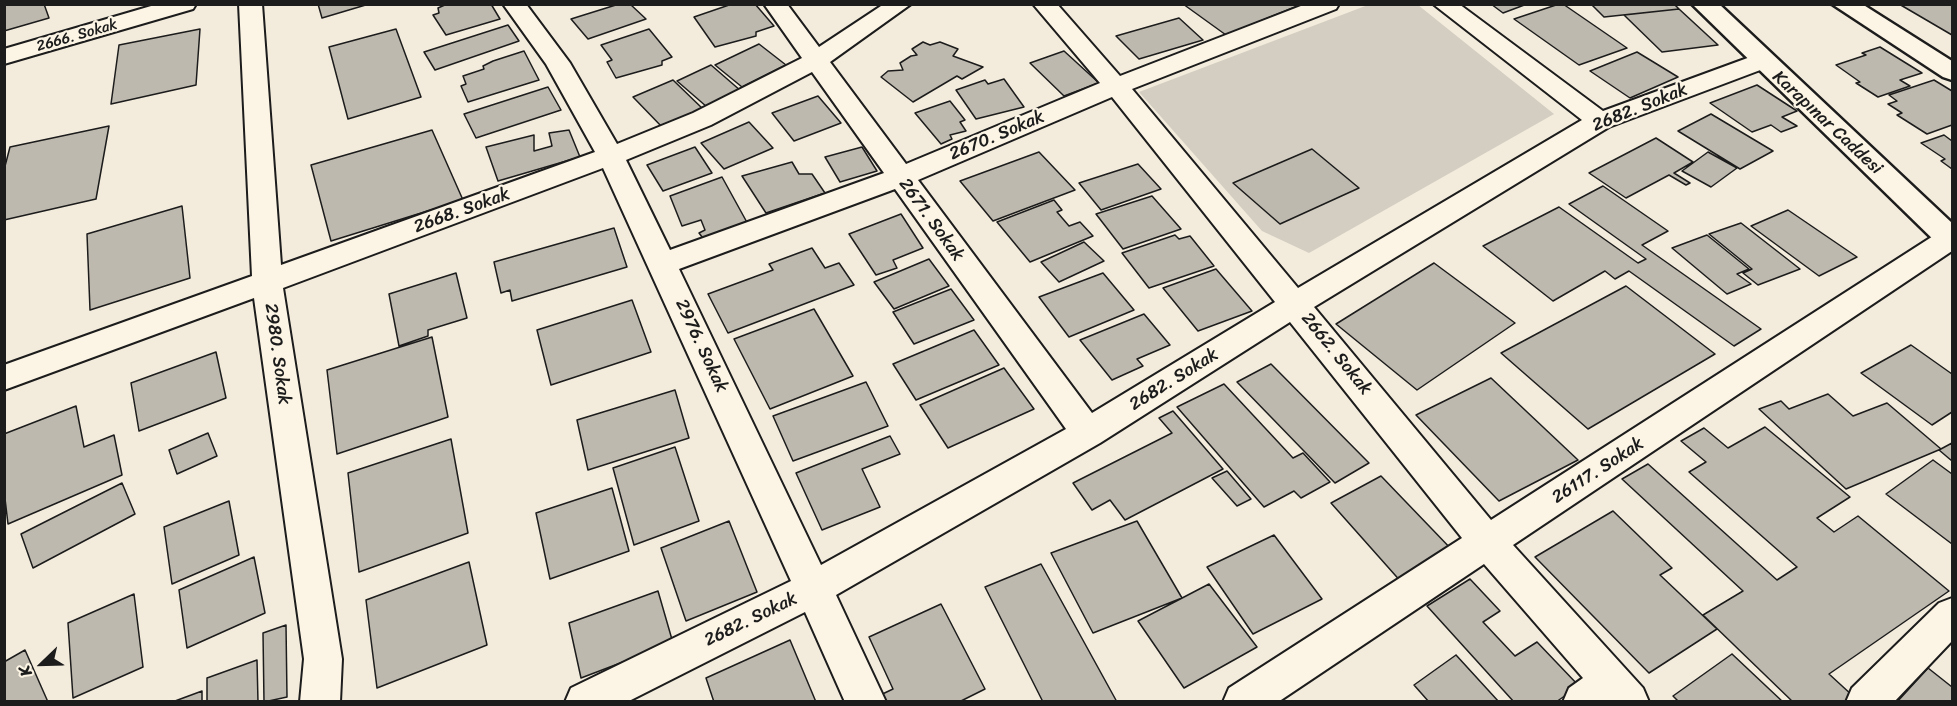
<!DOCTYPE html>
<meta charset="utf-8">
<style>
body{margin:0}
#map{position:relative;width:1957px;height:706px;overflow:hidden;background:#f3ecdd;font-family:Sriracha,sans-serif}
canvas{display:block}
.frame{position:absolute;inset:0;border:6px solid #1c1c1c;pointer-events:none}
.north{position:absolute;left:12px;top:634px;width:60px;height:60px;-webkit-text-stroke:4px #fcf5e5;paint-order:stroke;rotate:247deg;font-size:16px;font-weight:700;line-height:24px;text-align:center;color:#1c1c1c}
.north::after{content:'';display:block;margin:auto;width:21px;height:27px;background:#1c1c1c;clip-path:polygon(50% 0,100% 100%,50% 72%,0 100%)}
</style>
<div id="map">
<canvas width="1957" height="706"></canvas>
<div class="frame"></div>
<div class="north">K</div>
</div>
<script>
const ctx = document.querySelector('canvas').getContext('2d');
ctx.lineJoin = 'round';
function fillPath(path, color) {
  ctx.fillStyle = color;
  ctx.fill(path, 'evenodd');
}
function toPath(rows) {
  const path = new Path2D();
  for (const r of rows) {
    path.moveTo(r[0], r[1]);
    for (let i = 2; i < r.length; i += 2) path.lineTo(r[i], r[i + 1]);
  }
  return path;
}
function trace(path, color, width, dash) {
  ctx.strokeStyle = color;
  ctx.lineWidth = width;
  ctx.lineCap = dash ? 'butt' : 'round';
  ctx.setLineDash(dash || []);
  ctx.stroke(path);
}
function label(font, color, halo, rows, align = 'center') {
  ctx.font = font + ' Sriracha,sans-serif';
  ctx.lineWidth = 4.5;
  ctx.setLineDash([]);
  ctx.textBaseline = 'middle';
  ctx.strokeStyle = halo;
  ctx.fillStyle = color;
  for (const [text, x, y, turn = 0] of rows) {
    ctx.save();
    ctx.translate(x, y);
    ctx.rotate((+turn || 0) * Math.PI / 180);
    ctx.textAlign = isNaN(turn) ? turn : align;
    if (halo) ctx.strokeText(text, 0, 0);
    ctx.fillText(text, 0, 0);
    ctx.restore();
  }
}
const green = toPath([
 [1368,5,1418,5,1554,114,1309,253,1262,231,1139,92]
]);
const building = toPath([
 [4,4,44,4,49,18,4,31,4,4],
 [318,4,369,4,322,18,318,4],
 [447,4,491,4,500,19,446,35,433,15,439,13,438,8,447,4],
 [619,4,630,4,646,19,588,39,571,19,619,4],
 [732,4,755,4,774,26,756,32,756,36,715,47,694,17,732,4],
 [1183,4,1300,5,1226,35,1183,4],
 [1491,4,1527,4,1503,13,1491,4],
 [1559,4,1563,4,1627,48,1579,65,1514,19,1559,4],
 [1674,4,1679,9,1604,17,1592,5,1674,4],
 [1899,4,1952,4,1952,35,1899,4],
 [1679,9,1718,45,1662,52,1624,15,1679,9],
 [1179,18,1203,40,1139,59,1116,36,1179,18],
 [508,25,519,41,435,70,424,52,508,25],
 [200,29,196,85,111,104,119,45,200,29],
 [396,29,421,97,348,119,329,47,396,29],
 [649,29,672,57,662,61,662,65,616,78,607,62,612,60,601,45,649,29],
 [923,42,930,45,940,42,958,49,953,56,983,67,962,79,957,76,913,102,881,77,888,71,903,70,900,63,911,56,917,55,912,49,923,42],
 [759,44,786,65,742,87,715,65,759,44],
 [1880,47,1922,73,1900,80,1910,86,1878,97,1856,83,1860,82,1836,65,1866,55,1862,53,1880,47],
 [524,51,539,80,468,102,461,86,466,84,463,76,484,69,483,66,493,61,524,51],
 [1064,51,1099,83,1064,96,1030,63,1064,51],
 [1637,52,1678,77,1630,98,1590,71,1637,52],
 [711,65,741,91,707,107,677,81,711,65],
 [1004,79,1024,107,976,119,956,90,985,80,988,84,1004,79],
 [673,80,704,110,663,128,633,97,673,80],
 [1934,80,1952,91,1952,125,1927,134,1897,115,1902,113,1888,104,1897,101,1889,95,1934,80],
 [1757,85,1797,111,1782,117,1797,126,1781,132,1771,125,1752,132,1710,103,1757,85],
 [548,87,561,110,476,138,464,114,548,87],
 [818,96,841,123,794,141,772,113,818,96],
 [950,101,965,120,960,122,966,131,950,135,952,139,941,144,915,113,950,101],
 [1711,114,1773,151,1740,169,1678,131,1711,114],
 [749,122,773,148,724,169,701,143,749,122],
 [109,126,96,199,4,220,4,170,10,147,109,126],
 [432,130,463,200,331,241,311,165,432,130],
 [569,130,580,157,498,181,486,147,534,135,534,151,552,146,549,133,569,130],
 [1944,135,1952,141,1952,169,1941,161,1945,159,1921,143,1944,135],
 [1656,138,1693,162,1674,173,1690,183,1686,185,1669,175,1626,198,1589,173,1656,138],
 [695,147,712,173,663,191,647,165,695,147],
 [862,147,877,171,840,182,825,157,862,147],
 [1312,149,1359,188,1280,224,1233,183,1312,149],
 [1039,152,1075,190,993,221,960,181,1039,152],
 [1708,152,1737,168,1711,187,1682,171,1708,152],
 [792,162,799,174,812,174,825,193,766,213,742,176,792,162],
 [1138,164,1161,189,1101,210,1079,183,1138,164],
 [722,177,749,226,706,242,699,233,705,230,701,220,682,226,670,196,722,177],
 [1603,186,1668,231,1642,245,1761,329,1734,346,1629,271,1615,279,1605,271,1553,301,1483,246,1559,207,1638,263,1646,259,1569,204,1603,186],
 [1152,196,1181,229,1123,249,1096,214,1152,196],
 [1054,200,1062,210,1057,212,1069,226,1080,222,1093,236,1030,262,997,222,1054,200],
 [182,206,190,278,90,310,87,234,182,206],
 [1788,210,1857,257,1819,276,1751,226,1788,210],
 [901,214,923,248,893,260,897,268,876,275,849,234,901,214],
 [1741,223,1800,269,1758,285,1743,273,1752,269,1709,234,1741,223],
 [614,228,627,267,512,301,510,290,501,293,494,262,614,228],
 [1175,235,1179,239,1190,236,1214,266,1149,288,1122,253,1175,235],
 [1707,235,1749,269,1737,274,1751,284,1727,294,1672,248,1707,235],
 [1084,242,1104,261,1059,282,1041,262,1084,242],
 [812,248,825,268,839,263,854,285,728,333,708,294,773,270,769,264,812,248],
 [929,259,949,286,894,309,874,282,929,259],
 [1434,263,1515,323,1417,390,1336,324,1434,263],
 [1216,269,1252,311,1198,331,1163,288,1216,269],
 [456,273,467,318,428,330,428,336,399,346,389,294,456,273],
 [1103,273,1134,310,1069,337,1039,297,1103,273],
 [1626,286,1715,354,1588,429,1501,353,1626,286],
 [951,289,974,320,914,344,893,312,951,289],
 [632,300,651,352,551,385,537,330,632,300],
 [814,309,853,376,770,409,734,339,814,309],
 [1144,314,1170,345,1137,359,1143,366,1112,380,1080,340,1144,314],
 [974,330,999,365,916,400,893,364,974,330],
 [432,337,448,417,337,454,327,370,432,337],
 [1911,345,1952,374,1952,412,1932,425,1861,373,1911,345],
 [216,352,226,398,139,431,131,383,216,352],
 [1271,364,1369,463,1335,483,1237,382,1271,364],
 [1004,368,1034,409,948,448,920,405,1004,368],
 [1491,378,1578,460,1499,501,1416,415,1491,378],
 [866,382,888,426,793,461,773,416,866,382],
 [1224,384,1293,458,1303,453,1330,482,1301,498,1294,491,1264,507,1177,407,1224,384],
 [675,390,689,438,588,470,577,420,675,390],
 [1828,394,1853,416,1887,403,1941,449,1846,489,1759,409,1781,401,1789,409,1828,394],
 [76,406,84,447,114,435,122,475,8,524,4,490,4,434,76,406],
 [1173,411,1223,469,1125,520,1110,500,1092,510,1073,483,1172,433,1159,418,1173,411],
 [1765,427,1850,497,1817,518,1834,532,1858,516,1949,591,1829,674,1853,696,1845,702,1793,702,1703,615,1743,591,1622,479,1648,464,1777,580,1797,567,1689,472,1706,462,1681,441,1704,428,1728,448,1765,427],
 [208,433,217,456,177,474,169,450,208,433],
 [890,436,900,454,862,469,880,507,822,530,796,473,890,436],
 [451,439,468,533,359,572,348,473,451,439],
 [1952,443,1952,461,1939,450,1952,443],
 [675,447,699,521,634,545,613,468,675,447],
 [1933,460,1952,474,1952,544,1886,494,1933,460],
 [1227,471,1251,499,1237,506,1212,478,1227,471],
 [1381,476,1455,553,1403,584,1331,503,1381,476],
 [122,483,135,514,33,568,21,534,122,483],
 [612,488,629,551,550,579,536,513,612,488],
 [229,501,239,555,172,584,164,527,229,501],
 [1613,511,1672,568,1660,575,1717,629,1649,673,1535,557,1613,511],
 [729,521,757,592,686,621,661,548,729,521],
 [1137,521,1182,598,1093,633,1051,553,1137,521],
 [1274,535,1322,599,1253,634,1207,567,1274,535],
 [254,557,265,613,187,648,179,590,254,557],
 [469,562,487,645,377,688,366,600,469,562],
 [1041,564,1117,702,1043,702,985,587,1041,564],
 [1470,579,1500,611,1483,622,1515,656,1537,642,1579,686,1556,702,1514,702,1427,606,1470,579],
 [1209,584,1257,647,1184,688,1138,621,1209,584],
 [658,591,673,643,581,678,569,623,658,591],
 [134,594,143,667,73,698,68,623,134,594],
 [941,604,985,689,959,702,875,702,874,698,893,689,869,637,941,604],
 [286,625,287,697,264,702,263,633,286,625],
 [790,640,816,702,714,702,706,678,790,640],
 [25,650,48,702,4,702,4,662,25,650],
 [1732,654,1783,702,1679,702,1673,696,1732,654],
 [1456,655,1499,702,1429,702,1414,685,1456,655],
 [257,660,258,702,207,702,207,678,257,660],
 [1928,668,1952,687,1952,702,1897,702,1928,668],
 [202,691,202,702,175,702,175,701,202,691]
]);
const minor = toPath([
 [158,4,196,4,193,9,4,64,4,49,158,4],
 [239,4,262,4,281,265,595,152,546,64,503,4,526,4,570,63,617,144,693,113,802,58,764,4,787,4,819,47,884,4,911,4,830,62,906,164,1100,83,1033,4,1057,4,1120,76,1306,4,1339,4,1336,9,1132,89,1298,288,1582,120,1433,4,1459,4,1603,111,1753,56,1762,54,1771,56,1774,61,1771,66,1609,127,1314,307,1491,520,1941,231,1952,228,1952,251,1513,545,1643,688,1649,702,1563,702,1569,688,1583,678,1484,564,1278,702,1223,702,1229,688,1462,538,1290,322,1100,443,836,595,886,702,845,702,805,612,627,702,565,702,571,688,791,581,603,168,283,288,342,659,340,702,300,702,304,659,254,298,4,390,4,365,252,276,239,4],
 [812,72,884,173,670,250,626,160,711,125,812,72],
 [1112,97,1275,302,1092,413,918,180,1112,97],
 [895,189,1066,429,821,565,679,269,895,189],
 [1952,598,1952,641,1894,702,1846,702,1852,688,1939,603,1952,598]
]);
const tertiary = toPath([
 [1832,4,1862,4,1952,61,1952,80,1943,77,1832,4]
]);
const secondary = toPath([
 [1692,4,1719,4,1952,223,1952,250,1941,247,1692,4]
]);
const farStreetnames = [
 ["2666. Sokak",77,36,-16]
];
const streetNames = [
 ["2682. Sokak",1640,108,-22],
 ["Karapınar Caddesi",1827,123,43],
 ["2670. Sokak",997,136,-23],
 ["2668. Sokak",462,211,-20],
 ["2671. Sokak",931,220,54],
 ["2976. Sokak",701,346,65],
 ["2980. Sokak",277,354,82],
 ["2662. Sokak",1336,354,51],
 ["2682. Sokak",1174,380,-32],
 ["26117. Sokak",1598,471,-33],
 ["2682. Sokak",751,620,-26]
];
fillPath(green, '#d3cec1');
fillPath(building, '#beb9ae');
trace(building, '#1c1c1c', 1.5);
trace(minor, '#1c1c1c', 4);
trace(tertiary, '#1c1c1c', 5);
trace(secondary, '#1c1c1c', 5);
fillPath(minor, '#fcf5e5');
fillPath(tertiary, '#fcf5e5');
fillPath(secondary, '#fcf5e5');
label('15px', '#1c1c1c', '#fcf5e5', farStreetnames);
label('18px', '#1c1c1c', '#fcf5e5', streetNames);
</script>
